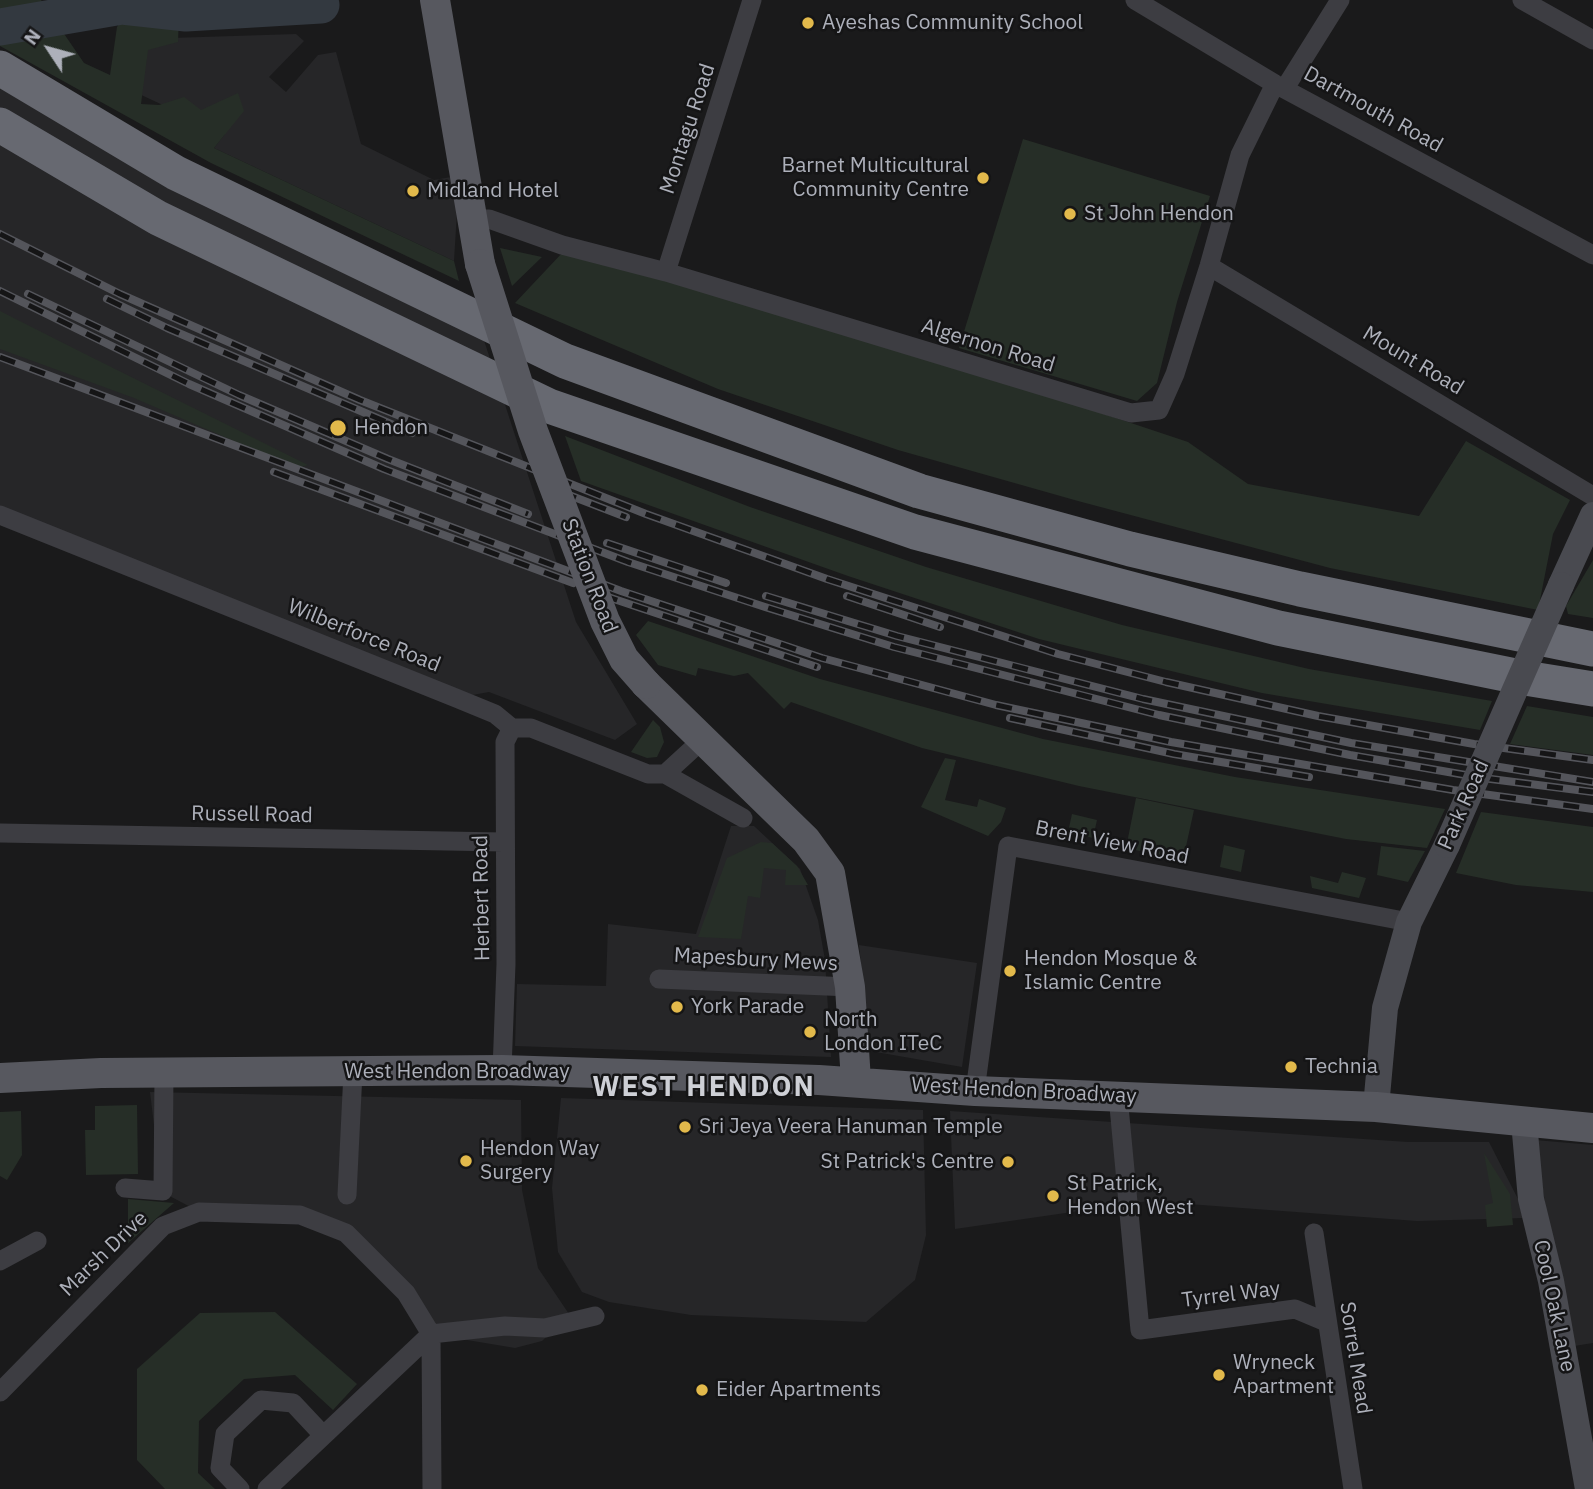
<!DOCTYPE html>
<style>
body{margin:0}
#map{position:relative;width:1593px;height:1489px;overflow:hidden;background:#1a1a1b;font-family:"IBM Plex Sans",sans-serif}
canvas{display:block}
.north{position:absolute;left:14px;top:14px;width:70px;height:70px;-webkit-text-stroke:5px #151516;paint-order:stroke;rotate:306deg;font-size:19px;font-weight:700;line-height:28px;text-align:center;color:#adb0ba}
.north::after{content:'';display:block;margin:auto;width:24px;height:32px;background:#adb0ba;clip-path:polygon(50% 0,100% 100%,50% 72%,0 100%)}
</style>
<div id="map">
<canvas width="1593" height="1489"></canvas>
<div class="north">N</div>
</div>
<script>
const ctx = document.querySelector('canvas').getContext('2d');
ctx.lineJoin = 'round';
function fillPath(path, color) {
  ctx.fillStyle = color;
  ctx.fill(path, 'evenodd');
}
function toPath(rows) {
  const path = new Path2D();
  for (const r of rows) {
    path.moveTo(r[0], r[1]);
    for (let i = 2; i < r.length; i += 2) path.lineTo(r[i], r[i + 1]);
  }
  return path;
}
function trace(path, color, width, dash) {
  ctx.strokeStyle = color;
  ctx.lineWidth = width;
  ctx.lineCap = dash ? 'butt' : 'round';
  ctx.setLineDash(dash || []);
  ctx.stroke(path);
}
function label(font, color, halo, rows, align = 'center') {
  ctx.font = font + ' "IBM Plex Sans",sans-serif';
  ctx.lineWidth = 5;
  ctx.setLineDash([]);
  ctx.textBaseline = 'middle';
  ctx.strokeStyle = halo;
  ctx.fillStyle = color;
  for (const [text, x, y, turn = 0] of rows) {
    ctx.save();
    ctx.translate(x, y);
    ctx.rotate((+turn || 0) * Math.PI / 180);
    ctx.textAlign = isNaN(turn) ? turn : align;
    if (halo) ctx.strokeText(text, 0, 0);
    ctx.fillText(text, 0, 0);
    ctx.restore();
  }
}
const built = toPath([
 [126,34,171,38,296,34,304,41,269,77,286,92,318,55,336,52,361,144,434,180,451,177,457,212,454,261,214,148,225,134,122,86],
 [0,68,478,322,576,622,637,724,615,740,489,692,456,698,0,515],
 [731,826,754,826,800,869,818,920,825,960,831,1057,515,1046,517,984,606,986,608,924,696,934],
 [859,945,977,963,962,1067,870,1051],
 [150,1092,521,1100,522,1190,538,1268,569,1314,542,1341,515,1348,431,1334,348,1232,300,1215,200,1212,162,1192],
 [561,1098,923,1110,926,1235,915,1280,866,1322,691,1315,609,1302,582,1292,558,1252,552,1188],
 [950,1111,1408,1142,1489,1142,1518,1199,1523,1218,1417,1221,1148,1201,955,1229],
 [1535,1140,1593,1145,1593,1343,1568,1347]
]);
const green = toPath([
 [0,0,41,0,84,63,110,75,117,27,123,18,179,16,178,42,148,50,141,104,159,105,184,97,201,110,238,93,244,111,214,148,454,261,459,281,211,163,0,46],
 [1023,139,1210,196,1177,302,1157,383,1137,401,959,348],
 [500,248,542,257,512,286],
 [563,252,696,288,1056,398,1188,442,1248,484,1419,516,1466,441,1570,500,1553,534,1538,610,1330,568,1078,501,898,450,718,389,515,303],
 [0,311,81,352,308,465,297,468,134,398,0,349],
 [565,436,750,507,926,567,1122,625,1309,669,1492,701,1480,730,1262,693,1039,639,848,576,581,481],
 [1593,560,1593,618,1568,614,1566,606],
 [648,621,820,679,1043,739,1235,777,1445,809,1427,848,1346,839,1079,786,922,748,791,702,784,709,748,673,734,676,698,668,696,676,658,665,636,635],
 [1527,706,1593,717,1593,755,1510,744],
 [653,720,660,727,664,742,657,757,647,758,631,752],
 [945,758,956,760,945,800,977,807,979,799,1006,808,1001,822,988,836,921,807],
 [1136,798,1194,810,1183,860,1126,848],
 [1481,812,1593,827,1593,892,1516,885,1456,873],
 [1072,814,1097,820,1093,838,1068,832],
 [761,842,772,843,797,866,808,885,785,885,786,870,764,868,760,898,748,896,741,939,698,937,727,858],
 [1224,845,1245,850,1241,872,1220,867],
 [1381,846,1425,851,1408,882,1377,875],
 [1342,872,1366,878,1359,898,1312,888,1310,876,1338,883],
 [137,1105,138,1174,86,1175,85,1130,95,1130,95,1106],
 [21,1111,22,1155,7,1180,0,1176,0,1112],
 [1484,1153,1510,1194,1513,1225,1487,1227,1485,1205,1493,1203],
 [128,1199,174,1203,128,1243],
 [275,1312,357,1384,333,1410,295,1375,244,1379,199,1421,198,1473,215,1489,165,1489,137,1460,137,1369,200,1313]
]);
const river = toPath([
 [0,27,122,6,186,13,321,5]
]);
const street = toPath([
 [1135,0,1275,84,1593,255],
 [1522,0,1593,40],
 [1285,88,1340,0],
 [471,219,489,219,562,245,666,272,1131,413,1159,410,1175,374,1209,266,1240,155,1275,84],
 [1209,266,1593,496],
 [666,272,752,0],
 [0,515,456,698,495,714,512,728,531,728,648,774,665,774,701,741],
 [665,774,743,818],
 [0,833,503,842],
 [659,979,850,987],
 [502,1070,506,964,505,742,512,728],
 [975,1091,1008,846,1409,922],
 [1118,1096,1140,1330,1295,1309,1326,1322],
 [125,1188,163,1191,164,1074],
 [347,1195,353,1072],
 [1314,1233,1353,1489],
 [0,1261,37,1241],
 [431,1334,432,1489],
 [0,1392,163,1226,199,1212,300,1215,346,1233,406,1293,431,1334,505,1326,545,1328,595,1316],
 [240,1489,220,1468,225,1434,261,1400,293,1403,323,1435],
 [267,1489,431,1334]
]);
const secondary = toPath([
 [1561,585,1593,515],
 [1376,1107,1385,1008,1409,922,1447,845],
 [1524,1122,1531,1199,1551,1281,1588,1489]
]);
const primary = toPath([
 [435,0,480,264],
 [646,684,806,840,830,873,850,987,856,1081],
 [0,1078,101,1073,502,1070,819,1080,975,1091,1376,1107,1593,1128]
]);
const highway = toPath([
 [0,68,176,173,565,361,919,491,1130,549,1300,589,1593,649],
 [0,125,158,218,549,406,915,532,1278,628,1525,678,1593,689]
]);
const rail = toPath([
 [0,234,120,294,360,400,646,514,827,579,1058,654,1166,682,1318,716,1474,744,1593,760],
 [0,291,189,384,384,469,628,562,765,607,894,647,1159,715,1350,755,1483,778,1593,792],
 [28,294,239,395,388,459,528,514],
 [107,299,167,328,412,433],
 [0,357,621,591,822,658,996,705,1171,742,1453,790,1593,809],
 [274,472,573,583],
 [561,492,626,517],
 [607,543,726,583],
 [602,595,817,667],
 [766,596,897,636,1143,699,1351,743,1593,782],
 [847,596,940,627],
 [1010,718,1174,754,1309,777]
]);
const secondaryBridge = toPath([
 [1447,845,1561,585]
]);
const primaryBridge = toPath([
 [480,264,533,431,605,621,624,659,646,684]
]);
const markers = [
 [808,23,7,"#e2b94b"],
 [983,178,7,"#e2b94b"],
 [413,191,7,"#e2b94b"],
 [1070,214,7,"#e2b94b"],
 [338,428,9,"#e2b94b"],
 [1010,971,7,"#e2b94b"],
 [677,1007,7,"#e2b94b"],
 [810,1032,7,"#e2b94b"],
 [1291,1067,7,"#e2b94b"],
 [685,1127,7,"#e2b94b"],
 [466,1161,7,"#e2b94b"],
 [1008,1162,7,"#e2b94b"],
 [1053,1196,7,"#e2b94b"],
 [1219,1375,7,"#e2b94b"],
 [702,1390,7,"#e2b94b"]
];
const poiNames = [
 ["Ayeshas Community School",822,23],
 ["Barnet Multicultural",969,166,"right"],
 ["Community Centre",969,190,"right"],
 ["Midland Hotel",427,191],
 ["St John Hendon",1084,214],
 ["Hendon",354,428],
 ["Hendon Mosque &",1024,959],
 ["Islamic Centre",1024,983],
 ["York Parade",691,1007],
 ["North",824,1020],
 ["London ITeC",824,1044],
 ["Technia",1305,1067],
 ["Sri Jeya Veera Hanuman Temple",699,1127],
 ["Hendon Way",480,1149],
 ["Surgery",480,1173],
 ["St Patrick's Centre",994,1162,"right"],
 ["St Patrick,",1067,1184],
 ["Hendon West",1067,1208],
 ["Wryneck",1233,1363],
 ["Apartment",1233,1387],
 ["Eider Apartments",716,1390]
];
const streetNames = [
 ["Dartmouth Road",1373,110,29],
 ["Montagu Road",688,129,-72],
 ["Algernon Road",988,346,17],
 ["Mount Road",1413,361,31],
 ["Station Road",589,576,69],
 ["Wilberforce Road",364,636,22],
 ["Park Road",1464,805,-66],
 ["Russell Road",252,815,1],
 ["Brent View Road",1112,843,11],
 ["Herbert Road",482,898,-91],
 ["Mapesbury Mews",756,960,3],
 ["West Hendon Broadway",457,1072],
 ["West Hendon Broadway",1024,1091,3],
 ["Marsh Drive",104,1254,-44],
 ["Tyrrel Way",1231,1295,-7],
 ["Cool Oak Lane",1554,1306,78],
 ["Sorrel Mead",1355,1358,81]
];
const districtNames = [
 ["WEST HENDON",704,1088]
];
fillPath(built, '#262628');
fillPath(green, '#262e27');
trace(river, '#333940', 37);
trace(street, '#3d3d42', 19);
trace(secondary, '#494a50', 26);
trace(primary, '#57585f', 30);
trace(highway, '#676971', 35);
trace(rail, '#54555b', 8);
trace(rail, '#151516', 5, [16]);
trace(secondaryBridge, '#494a50', 26);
trace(primaryBridge, '#57585f', 30);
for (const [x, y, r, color] of markers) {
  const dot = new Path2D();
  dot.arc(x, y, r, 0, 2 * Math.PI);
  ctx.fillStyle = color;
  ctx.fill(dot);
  trace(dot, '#151516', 2.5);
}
label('21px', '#adb0ba', '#151516', poiNames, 'left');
label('21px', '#adb0ba', '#151516', streetNames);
ctx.letterSpacing = '2px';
label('bold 28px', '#ced0d6', '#151516', districtNames);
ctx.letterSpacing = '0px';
</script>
